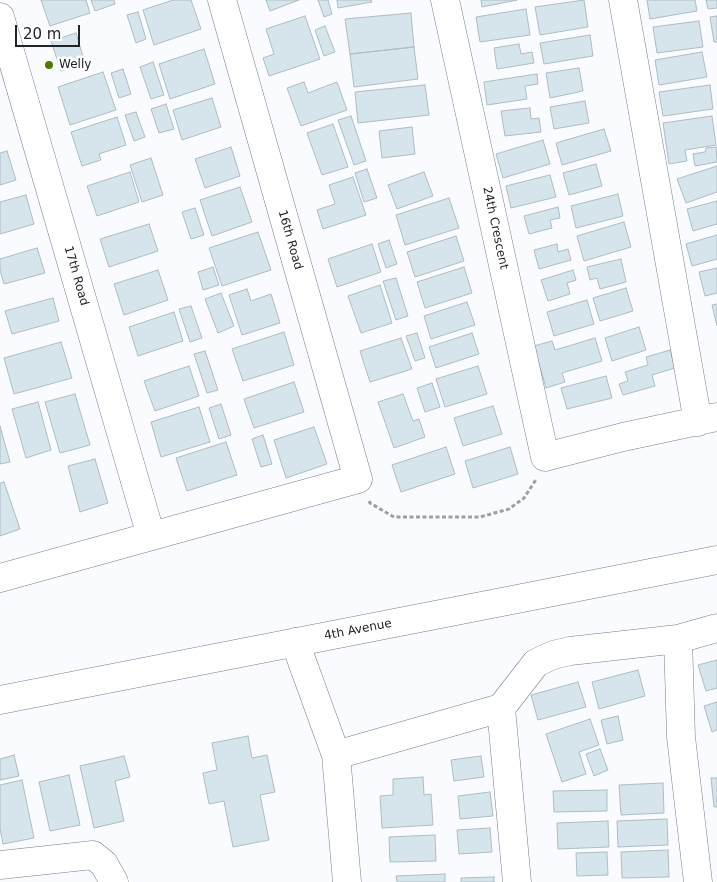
<!DOCTYPE html>
<style>
body{margin:0}
#map{position:relative;width:717px;height:882px;overflow:hidden;background:#f9fbfe;font-family:"DejaVu Sans",sans-serif}
canvas{display:block}
.scale{position:absolute;left:15px;top:25px;width:65px;height:22px;box-sizing:border-box;border:2px solid #202428;border-top:0;padding-left:6px;font-size:15px;line-height:18px;white-space:nowrap;color:#202428;-webkit-text-stroke:4px #fff;paint-order:stroke}
</style>
<div id="map">
<canvas width="717" height="882"></canvas>
<div class="scale">20 m</div>
</div>
<script>
const ctx = document.querySelector('canvas').getContext('2d');
ctx.lineJoin = 'round';
function fillPath(path, color) {
  ctx.fillStyle = color;
  ctx.fill(path, 'evenodd');
}
function toPath(rows) {
  const path = new Path2D();
  for (const r of rows) {
    path.moveTo(r[0], r[1]);
    for (let i = 2; i < r.length; i += 2) path.lineTo(r[i], r[i + 1]);
  }
  return path;
}
function trace(path, color, width, dash) {
  ctx.strokeStyle = color;
  ctx.lineWidth = width;
  ctx.lineCap = dash ? 'butt' : 'round';
  ctx.setLineDash(dash || []);
  ctx.stroke(path);
}
function label(font, color, halo, rows, align = 'center') {
  ctx.font = font + ' "DejaVu Sans",sans-serif';
  ctx.lineWidth = 5;
  ctx.setLineDash([]);
  ctx.textBaseline = 'middle';
  ctx.strokeStyle = halo;
  ctx.fillStyle = color;
  for (const [text, x, y, turn = 0] of rows) {
    ctx.save();
    ctx.translate(x, y);
    ctx.rotate((+turn || 0) * Math.PI / 180);
    ctx.textAlign = isNaN(turn) ? turn : align;
    if (halo) ctx.strokeText(text, 0, 0);
    ctx.fillText(text, 0, 0);
    ctx.restore();
  }
}
const building = toPath([
 [41,0,86,0,90,13,50,26,41,0],
 [91,0,114,0,115,4,95,11,91,0],
 [173,0,191,0,201,29,154,45,143,10,173,0],
 [266,0,299,0,270,11,266,0],
 [318,0,328,0,332,14,324,17,318,0],
 [337,0,371,0,372,2,338,8,337,0],
 [481,0,517,0,482,7,481,0],
 [584,0,588,27,540,35,535,7,584,0],
 [647,0,695,0,697,11,650,19,647,0],
 [706,0,717,0,717,8,708,9,706,0],
 [526,9,530,35,480,42,476,17,526,9],
 [138,12,146,39,136,43,127,15,138,12],
 [411,13,414,47,350,54,345,19,411,13],
 [305,16,320,59,269,76,263,58,274,54,266,29,305,16],
 [717,16,717,42,714,42,710,17,717,16],
 [699,21,703,47,657,53,653,27,699,21],
 [325,26,335,52,324,56,315,30,325,26],
 [76,33,85,63,61,71,51,41,76,33],
 [590,35,593,56,544,64,540,43,590,35],
 [519,44,521,54,532,52,534,63,497,69,494,48,519,44],
 [414,47,418,79,354,87,350,54,414,47],
 [204,49,215,84,170,99,159,64,204,49],
 [702,52,707,77,659,85,655,60,702,52],
 [153,62,164,95,151,99,140,67,153,62],
 [579,68,583,91,550,98,546,73,579,68],
 [123,69,131,94,119,98,111,73,123,69],
 [103,72,116,110,70,125,58,87,103,72],
 [537,74,538,84,525,86,527,99,487,105,484,82,537,74],
 [304,82,308,93,337,82,347,110,301,126,287,88,304,82],
 [425,85,429,115,358,123,355,92,425,85],
 [710,85,713,109,663,116,659,92,710,85],
 [212,98,221,127,182,140,173,110,212,98],
 [585,101,589,123,554,129,550,107,585,101],
 [166,104,174,129,159,133,151,109,166,104],
 [530,108,531,119,539,118,541,132,505,136,501,111,530,108],
 [136,112,145,137,134,141,125,115,136,112],
 [351,116,366,161,354,165,338,120,351,116],
 [712,116,716,145,685,150,687,161,669,164,663,123,712,116],
 [117,117,126,145,99,154,101,160,82,166,71,132,117,117],
 [333,124,348,167,322,175,307,133,333,124],
 [412,127,415,154,382,158,379,131,412,127],
 [604,129,611,151,562,165,556,143,604,129],
 [543,140,550,164,503,178,496,154,543,140],
 [231,147,240,176,205,188,195,159,231,147],
 [716,147,717,162,695,166,693,154,705,152,706,148,716,147],
 [7,151,16,180,0,185,0,153,7,151],
 [151,158,163,195,142,202,130,165,151,158],
 [596,164,602,186,569,195,563,173,596,164],
 [717,166,717,192,686,203,677,179,717,166],
 [367,169,377,198,364,202,355,173,367,169],
 [130,172,139,202,97,216,87,186,130,172],
 [424,172,433,196,397,209,388,185,424,172],
 [550,175,556,197,511,208,506,186,550,175],
 [353,177,366,215,323,229,317,210,335,204,329,185,353,177],
 [240,187,252,222,212,236,200,200,240,187],
 [618,194,623,216,576,228,571,206,618,194],
 [26,195,34,224,0,234,0,202,26,195],
 [449,198,459,228,405,245,396,215,449,198],
 [717,201,717,224,693,231,687,209,717,201],
 [558,207,560,218,550,220,552,228,529,234,524,216,558,207],
 [195,208,204,235,191,239,182,212,195,208],
 [624,222,631,247,584,261,577,236,624,222],
 [149,224,158,251,109,267,100,239,149,224],
 [258,232,271,270,222,286,209,248,258,232],
 [717,235,717,259,692,266,686,244,717,235],
 [456,236,464,261,415,277,407,252,456,236],
 [389,240,397,264,386,268,378,244,389,240],
 [372,244,381,272,337,287,328,259,372,244],
 [557,244,558,252,568,249,571,260,539,269,534,250,557,244],
 [37,248,45,273,4,284,0,270,0,259,37,248],
 [621,259,626,282,600,289,597,278,590,280,587,267,621,259],
 [213,267,219,285,203,290,198,272,213,267],
 [464,267,472,293,425,308,417,282,464,267],
 [717,268,717,293,705,296,699,272,717,268],
 [158,270,168,300,124,315,114,284,158,270],
 [573,270,576,280,567,283,570,294,548,301,541,280,573,270],
 [396,278,408,316,396,320,383,281,396,278],
 [380,285,392,323,361,333,348,296,380,285],
 [626,288,633,311,600,321,593,298,626,288],
 [247,289,251,301,271,294,280,323,242,335,229,295,247,289],
 [221,293,234,326,218,333,205,299,221,293],
 [53,298,59,321,12,334,5,311,53,298],
 [587,300,594,324,554,336,547,312,587,300],
 [467,302,475,325,431,339,424,316,467,302],
 [717,304,717,326,712,305,717,304],
 [191,306,202,338,190,342,179,309,191,306],
 [174,312,183,341,138,356,129,327,174,312],
 [639,327,646,350,612,361,605,338,639,327],
 [284,332,294,365,243,381,232,349,284,332],
 [417,333,425,358,415,361,406,336,417,333],
 [472,333,479,354,436,368,429,347,472,333],
 [401,338,412,369,370,382,360,351,401,338],
 [595,338,602,361,562,373,565,382,546,388,534,346,552,341,555,350,595,338],
 [61,342,72,378,14,394,4,358,61,342],
 [670,350,675,368,652,375,655,386,623,395,619,384,628,381,625,372,648,365,646,357,670,350],
 [205,351,218,390,207,393,194,354,205,351],
 [189,366,199,396,155,411,144,381,189,366],
 [478,366,487,394,445,407,436,379,478,366],
 [606,376,612,398,567,409,561,388,606,376],
 [294,382,304,412,254,428,244,399,294,382],
 [432,383,440,407,425,412,417,388,432,383],
 [75,394,90,445,60,453,45,402,75,394],
 [403,394,413,421,419,419,425,437,394,448,378,402,403,394],
 [38,402,51,450,26,458,12,409,38,402],
 [221,404,231,435,219,439,209,408,221,404],
 [493,406,502,434,463,446,454,418,493,406],
 [199,407,210,442,161,457,151,422,199,407],
 [0,426,10,462,0,464,0,426],
 [314,427,327,464,286,478,274,440,314,427],
 [263,435,272,464,261,467,252,439,263,435],
 [226,442,237,475,187,491,176,458,226,442],
 [446,447,455,474,401,492,392,465,446,447],
 [510,447,518,474,473,488,465,461,510,447],
 [95,459,108,503,80,512,68,466,95,459],
 [4,482,20,529,0,536,0,483,4,482],
 [717,660,717,688,706,691,698,665,717,660],
 [638,670,645,696,599,709,592,682,638,670],
 [578,682,586,707,538,720,531,695,578,682],
 [717,702,717,730,712,732,704,706,717,702],
 [618,716,623,740,607,744,601,720,618,716],
 [590,719,599,745,579,752,586,774,562,782,546,734,590,719],
 [248,736,252,758,267,755,275,792,260,795,269,840,233,847,224,801,209,804,203,773,217,770,212,743,248,736],
 [600,749,608,770,594,776,586,754,600,749],
 [14,755,19,776,0,780,0,759,14,755],
 [124,756,130,777,115,781,124,821,94,828,80,766,124,756],
 [481,756,484,777,454,781,451,760,481,756],
 [69,775,80,825,50,831,39,782,69,775],
 [423,777,424,795,431,794,433,825,382,828,380,796,393,795,393,779,423,777],
 [711,778,717,778,717,807,714,807,711,778],
 [22,780,34,838,3,844,0,829,0,785,22,780],
 [663,783,664,813,621,815,619,785,663,783],
 [607,790,607,811,554,812,553,791,607,790],
 [490,792,493,816,460,819,458,796,490,792],
 [667,819,668,845,618,847,617,821,667,819],
 [608,821,609,847,558,849,557,823,608,821],
 [490,828,492,852,459,854,457,830,490,828],
 [435,835,436,861,390,862,389,837,435,835],
 [668,850,669,877,622,878,621,852,668,850],
 [607,852,608,875,577,876,576,853,607,852],
 [445,874,445,882,397,882,396,876,445,874],
 [494,877,494,882,461,882,461,878,494,877]
]);
const path = toPath([
 [369,501,370,503,394,517,480,517,509,509,524,498,537,478]
]);
const minor = toPath([
 [445,0,545,457,623,437,717,417],
 [623,0,698,422],
 [0,17,151,536],
 [0,578,358,479,222,0],
 [678,639,717,628],
 [295,642,336,755,347,882],
 [0,700,717,560],
 [501,708,536,663,553,655,570,651,678,639,681,737,698,882],
 [336,755,501,708,517,882],
 [0,865,93,855,104,864,114,882]
]);
const markers = [
 [49,65,5,"#4e7b00"]
];
const poiNames = [
 ["Welly",59,65]
];
const streetNames = [
 ["24th Crescent",495,228,78],
 ["16th Road",290,240,74],
 ["17th Road",76,276,74],
 ["4th Avenue",358,630,-11]
];
fillPath(building, '#d6e5ec');
trace(building, '#aebcc3', 1);
trace(minor, '#767f89', 29);
trace(path, '#9ea1a4', 3, [4, 2.5]);
trace(minor, '#fff', 28);
for (const [x, y, r, color] of markers) {
  const dot = new Path2D();
  dot.arc(x, y, r, 0, 2 * Math.PI);
  ctx.fillStyle = color;
  ctx.fill(dot);
  trace(dot, '#fff', 2);
}
label('12px', '#202428', '#fff', poiNames, 'left');
label('12px', '#202428', '#fff', streetNames);
</script>
